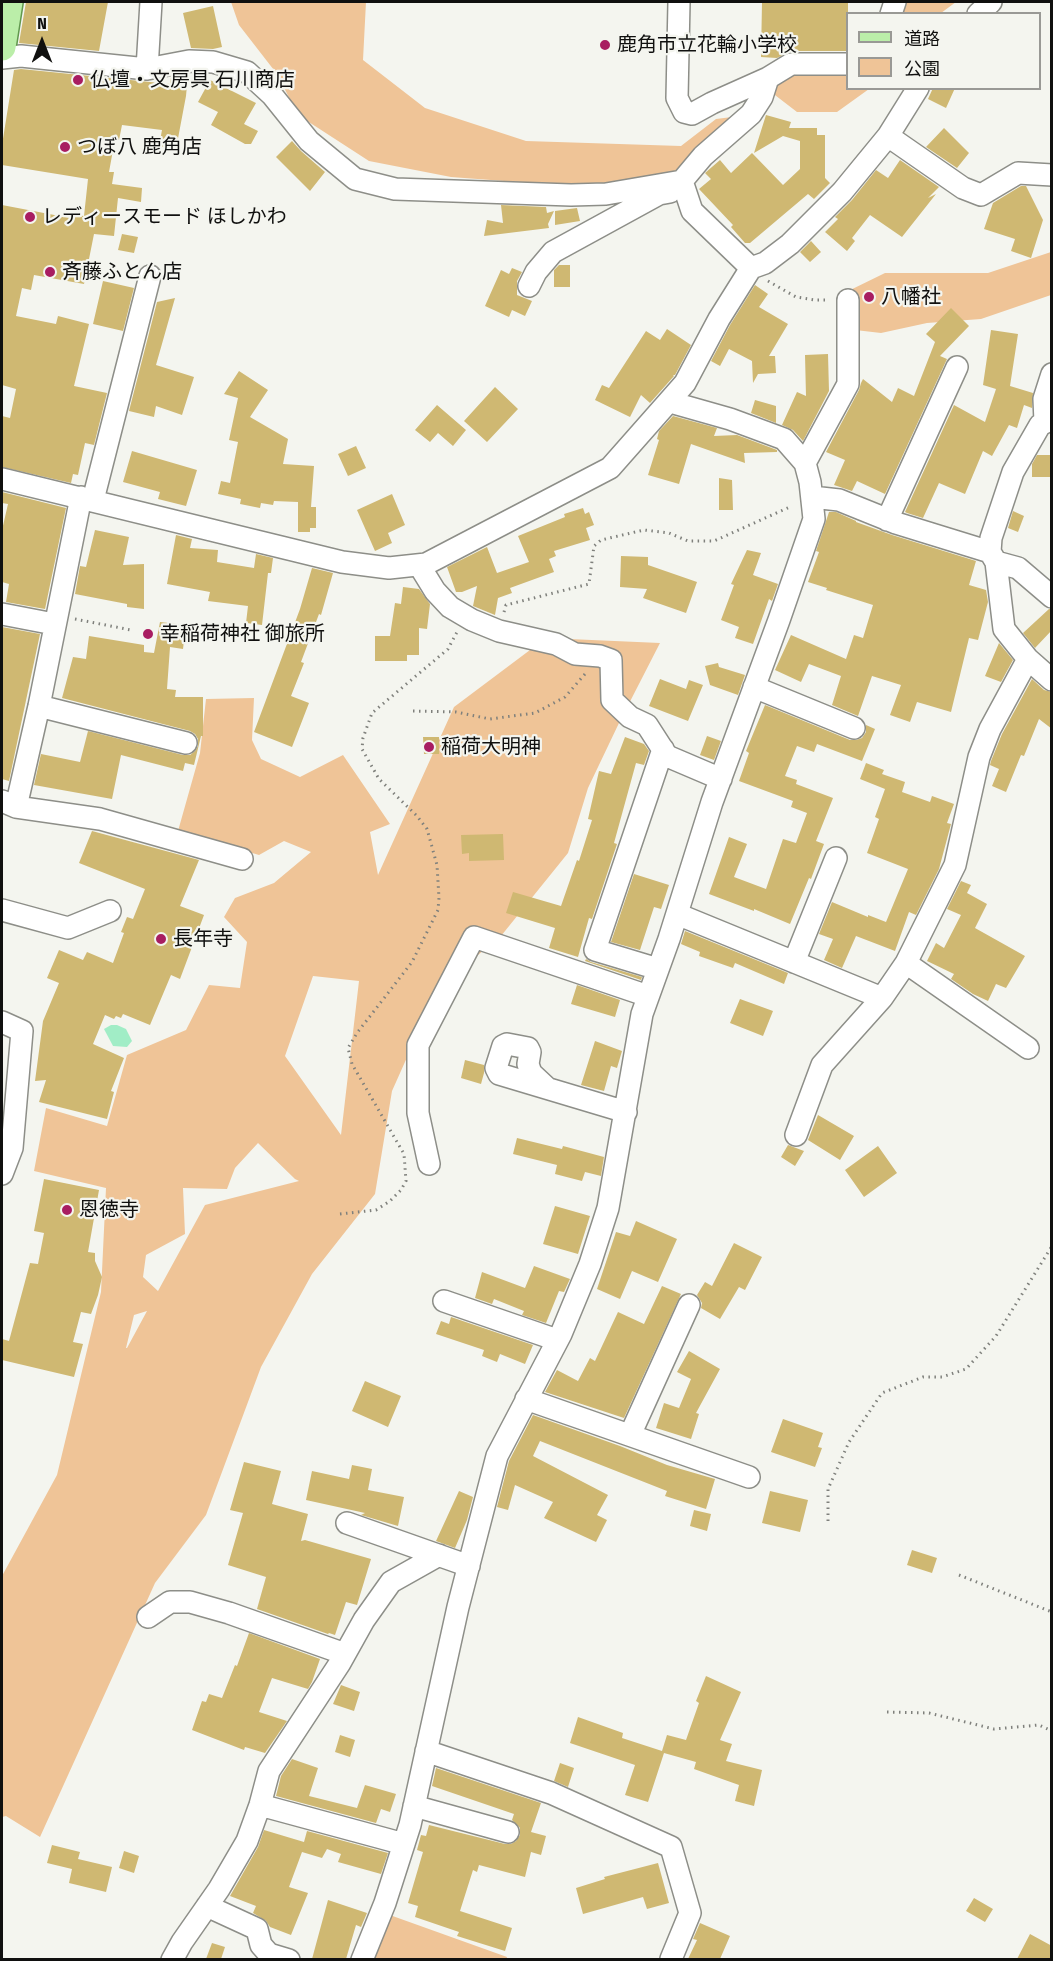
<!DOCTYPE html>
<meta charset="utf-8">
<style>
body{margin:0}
#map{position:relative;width:1053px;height:1961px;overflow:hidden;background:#f4f5ef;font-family:"Fira Sans Condensed","Noto Sans JP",sans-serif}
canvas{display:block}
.frame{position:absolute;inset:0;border:3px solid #10100f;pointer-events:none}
.legend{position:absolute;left:846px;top:12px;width:195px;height:78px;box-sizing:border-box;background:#f4f5ef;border:2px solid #999995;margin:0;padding:8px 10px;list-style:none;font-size:18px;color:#10100f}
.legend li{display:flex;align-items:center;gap:12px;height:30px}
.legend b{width:30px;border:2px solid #999995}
.north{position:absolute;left:12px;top:12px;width:60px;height:60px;-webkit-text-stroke:4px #f4f5ef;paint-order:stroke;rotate:0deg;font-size:16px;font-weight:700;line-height:24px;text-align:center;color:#10100f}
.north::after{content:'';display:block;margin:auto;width:21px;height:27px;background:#10100f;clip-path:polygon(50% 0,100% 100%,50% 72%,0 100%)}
</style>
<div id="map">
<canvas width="1053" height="1961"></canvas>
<div class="frame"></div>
<ul class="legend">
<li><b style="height:8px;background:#bbeea9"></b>道路</li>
<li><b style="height:16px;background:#efc497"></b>公園</li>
</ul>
<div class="north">N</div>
</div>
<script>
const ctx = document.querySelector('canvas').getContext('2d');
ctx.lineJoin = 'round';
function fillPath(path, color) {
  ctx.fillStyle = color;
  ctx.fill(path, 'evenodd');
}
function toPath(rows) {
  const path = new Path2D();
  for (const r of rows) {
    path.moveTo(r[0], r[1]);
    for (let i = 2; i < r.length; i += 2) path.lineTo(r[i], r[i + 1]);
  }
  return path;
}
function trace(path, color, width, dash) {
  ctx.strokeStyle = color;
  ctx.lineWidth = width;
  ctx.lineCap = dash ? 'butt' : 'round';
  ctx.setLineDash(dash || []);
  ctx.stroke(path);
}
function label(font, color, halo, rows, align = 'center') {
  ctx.font = font + ' "Fira Sans Condensed","Noto Sans JP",sans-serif';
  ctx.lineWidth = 4.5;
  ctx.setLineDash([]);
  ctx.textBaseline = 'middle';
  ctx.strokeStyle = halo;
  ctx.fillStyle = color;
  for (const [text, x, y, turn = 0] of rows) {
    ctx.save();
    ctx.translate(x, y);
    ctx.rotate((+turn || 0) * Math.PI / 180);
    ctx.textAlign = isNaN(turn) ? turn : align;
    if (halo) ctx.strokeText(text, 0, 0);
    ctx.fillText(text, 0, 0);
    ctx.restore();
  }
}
const green = toPath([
 [231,2,366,2,363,60,425,108,526,141,681,146,716,119,740,116,695,166,656,186,597,188,451,177,369,161,298,115,277,74,239,25],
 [905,2,956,2,941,13,899,14],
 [847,68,848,88,869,89,837,112,797,112,771,92,788,73],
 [1051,252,1051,295,981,319,927,323,881,333,838,328,838,296,885,273,988,273],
 [546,638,660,643,619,723,588,788,568,853,501,936,438,988,392,1091,375,1194,312,1274,261,1367,206,1515,155,1583,40,1837,6,1816,2,1817,2,1576,57,1475,101,1292,106,1188,34,1171,46,1108,107,1126,127,1055,186,1030,209,985,240,988,247,942,224,917,235,898,274,883,311,852,284,841,259,855,178,831,200,753,206,699,254,698,252,740,261,759,300,777,343,755,390,824,370,832,378,875,454,707],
 [313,976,359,981,341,1135,285,1056],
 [258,1143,295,1179,299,1181,205,1205,158,1291,143,1277,146,1255,185,1234,183,1188,227,1189,235,1168],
 [147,1311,127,1348,126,1348,134,1315],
 [387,1914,507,1957,506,1960,371,1960]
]);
const water = toPath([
 [111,1025,117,1025,126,1029,132,1041,127,1047,113,1046,104,1029]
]);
const building = toPath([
 [26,2,108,2,99,51,19,43],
 [762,2,848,2,848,51,791,51,777,58,761,57],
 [213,6,222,47,213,49,191,48,183,13],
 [21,69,170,84,171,77,188,74,186,96,176,149,159,146,162,130,122,125,119,140,115,139,109,172,114,172,112,184,142,188,141,202,118,198,114,236,94,234,84,284,34,275,31,290,22,288,16,316,56,324,58,316,89,324,74,386,107,393,94,445,85,443,78,475,73,474,71,483,2,467,2,416,10,418,16,389,2,385,2,205,70,218,71,214,84,216,88,179,2,165,2,145,14,70],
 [210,80,256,103,244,124,258,131,251,144,245,144,211,125,218,112,198,102],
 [933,88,955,88,946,108,928,99],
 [766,115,791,122,789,128,817,128,817,135,825,135,825,178,830,183,814,199,808,194,750,243,745,243,731,227,733,225,699,189,711,179,705,173,720,160,731,173,752,153,783,185,800,169,800,141,783,136,754,153],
 [944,128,969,153,957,168,926,147],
 [292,141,301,151,325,172,310,191,276,157],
 [900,160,939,187,928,198,936,194,902,237,870,215,852,238,855,241,847,251,825,232,838,219,835,217,852,200,876,170,888,178],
 [1021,186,1026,186,1043,220,1031,258,1011,251,1015,239,984,229,993,203],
 [501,205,546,207,547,213,554,211,548,224,549,228,484,236,487,220,503,223],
 [577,208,580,221,555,225,555,211],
 [122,234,138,237,134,253,118,250],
 [811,241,821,252,810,262,800,252],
 [559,265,570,265,570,287,554,287,554,270],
 [512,268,522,272,517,281,517,295,532,301,525,316,512,310,509,317,485,306,501,270,509,274],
 [103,281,134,288,123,331,93,324],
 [755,285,768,294,759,307,788,324,769,356,775,356,776,373,758,374,753,383,752,361,729,349,720,366,711,361,730,325],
 [175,298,156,365,194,377,182,415,156,406,154,417,129,411,157,302],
 [951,308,969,326,940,356,947,359,885,494,857,481,852,491,834,485,845,460,826,452,859,390,861,383,863,379,892,402,898,388,914,396,935,342,926,334],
 [667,329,691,345,675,375,673,375,674,376,650,403,641,395,630,417,595,400,602,385,609,388,646,331,660,340],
 [991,330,1018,334,1010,386,1033,393,1032,408,1024,405,1017,428,1009,425,992,456,983,451,965,494,939,483,923,518,907,513,905,512,954,405,985,422,996,389,983,385],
 [828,354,829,391,803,441,793,430,782,425,797,392,806,396,805,355],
 [239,371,268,390,250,417,288,439,283,464,314,466,311,507,316,507,316,528,310,528,310,532,298,532,298,502,274,501,273,505,261,503,260,508,240,504,241,499,218,494,221,481,230,483,238,442,229,440,238,398,224,394],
 [495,387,518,409,487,442,464,421],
 [755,400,776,406,776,423,751,413],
 [437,405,466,430,453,446,438,433,430,442,415,430],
 [673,416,717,428,714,436,737,435,777,450,777,452,744,453,745,463,691,444,679,484,648,475,659,440,657,439,659,431],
 [356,446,366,468,348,476,338,454],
 [132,451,197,470,186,506,158,499,160,492,123,482],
 [1037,455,1052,455,1052,477,1032,477,1032,464],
 [719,478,732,480,733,510,719,510],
 [2,492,66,508,45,609,6,602,9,584,2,582,2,530,8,504,2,503],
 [392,494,405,525,388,533,392,543,375,551,357,510],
 [583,508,585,514,589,512,594,525,586,528,590,540,554,551,556,556,549,559,554,572,510,588,512,593,498,598,495,615,473,606,477,586,462,592,456,592,447,567,487,547,497,573,529,562,518,536,565,517,564,514],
 [1013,511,1024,516,1018,532,1008,528],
 [829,512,836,512,856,521,856,522,892,535,976,561,969,585,986,590,988,602,978,640,969,638,951,712,917,702,910,722,890,715,901,685,872,676,858,716,832,705,841,676,809,664,801,682,775,670,791,635,846,659,854,635,863,638,873,605,826,590,827,588,808,582,819,552,816,551],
 [95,530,129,537,123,565,144,564,144,609,127,607,127,604,75,594,80,566,86,567],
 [176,535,192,539,190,548,218,550,217,562,254,568,256,554,273,558,271,573,268,573,262,625,246,623,248,606,208,601,210,592,167,584],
 [747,550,761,553,753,575,778,584,772,601,769,599,753,644,735,638,739,627,721,620,734,585,731,584],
 [621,556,648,557,648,565,697,582,686,613,643,598,647,589,620,587],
 [312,568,333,573,321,615,319,614,301,662,304,663,291,696,309,703,292,747,254,732,300,609],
 [403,587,419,589,430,604,427,629,419,628,419,655,407,655,407,661,375,661,375,636,390,636,395,603,401,604],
 [1049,609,1052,609,1052,630,1035,648,1023,633],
 [160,622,186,625,183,649,170,647,167,689,176,690,175,697,203,697,203,736,201,736,194,765,185,763,183,771,121,755,112,799,34,785,41,754,80,762,88,731,183,755,190,755,195,751,198,746,198,739,195,734,190,731,62,698,73,657,86,659,89,636,144,645,144,652,154,653],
 [2,627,40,634,9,781,2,779],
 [999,643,1013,660,1001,682,985,676],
 [718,663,719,667,745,675,738,695,710,685,705,666],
 [660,679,686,689,689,680,703,685,688,721,649,706],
 [1032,679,1044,690,1052,692,1052,729,1039,719,1024,756,1021,755,1006,792,992,786,999,769,990,765,991,761,1002,734],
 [765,705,850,740,856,740,862,738,866,732,866,725,875,729,862,761,817,744,814,752,797,746,785,776,797,780,796,784,833,798,816,841,824,844,811,879,809,878,790,924,754,909,754,911,709,894,729,837,747,844,734,877,766,889,783,839,796,843,807,813,791,807,793,801,739,781,749,753,746,751],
 [707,736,721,741,714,760,700,755],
 [423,737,439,737,439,754,424,754],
 [625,737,644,744,649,751,644,765,636,763,614,843,617,844,592,919,589,918,578,957,549,948,555,928,506,913,513,892,561,906,577,860,579,861,592,820,588,819,599,771,611,774],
 [866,763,884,770,882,774,905,782,902,792,930,802,932,796,954,804,947,823,951,824,939,869,916,915,909,912,895,951,856,936,842,968,824,960,833,939,819,934,832,902,868,917,868,915,886,922,908,869,867,853,879,819,875,817,885,789,860,779],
 [92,831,199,860,180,906,204,915,180,979,171,975,150,1025,123,1014,121,1018,116,1016,114,1019,105,1015,93,1044,124,1058,111,1091,114,1092,107,1119,39,1102,46,1080,35,1081,43,1021,59,983,47,978,59,950,83,960,87,952,113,963,124,933,121,932,127,917,133,919,145,889,79,863],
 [503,834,504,860,469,861,469,853,462,854,461,835],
 [634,874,669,885,661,909,654,907,640,950,611,942],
 [961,881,971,885,967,893,987,904,975,928,1025,956,1006,988,996,984,988,1001,973,994,951,979,954,974,927,961,936,943,944,948,961,915,947,909],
 [685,931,788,973,784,984,735,963,733,968,699,956,700,952,681,944],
 [586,959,591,962,642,977,641,980,585,961],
 [577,985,620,1000,615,1017,571,1004],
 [740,999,773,1011,763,1036,730,1023],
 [595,1041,622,1051,617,1068,611,1066,604,1091,581,1085],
 [465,1060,484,1065,484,1073,481,1084,461,1078],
 [818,1115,854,1136,840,1160,808,1140],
 [517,1138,562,1149,563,1146,604,1157,601,1176,585,1172,582,1181,555,1174,557,1165,513,1154],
 [788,1145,804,1151,795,1166,781,1157],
 [878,1146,897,1173,864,1197,845,1170],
 [44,1179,99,1190,88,1252,95,1253,95,1261,102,1277,98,1295,91,1314,81,1312,73,1342,83,1344,74,1377,2,1360,2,1339,9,1341,30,1263,38,1264,44,1233,34,1231],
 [555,1206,590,1216,578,1254,543,1244],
 [636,1221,677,1239,658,1282,632,1271,620,1299,597,1289,616,1232,630,1236],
 [734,1243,762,1257,745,1290,739,1287,720,1319,701,1308,702,1303,697,1295,705,1282,712,1286],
 [534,1266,570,1279,564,1292,559,1291,546,1323,522,1315,524,1311,494,1299,492,1304,475,1298,482,1272,525,1288],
 [662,1286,681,1294,624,1418,545,1392,557,1370,578,1381,590,1358,595,1361,618,1312,644,1324],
 [451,1317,533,1345,525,1364,500,1354,497,1362,482,1356,484,1350,436,1334,441,1321,449,1324],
 [689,1351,720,1369,696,1413,699,1414,691,1439,656,1428,664,1403,679,1408,691,1379,677,1372],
 [365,1381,401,1396,388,1427,352,1411],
 [533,1415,620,1446,667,1465,715,1479,706,1509,665,1496,667,1491,540,1441,533,1456,608,1495,597,1515,607,1520,596,1542,544,1518,553,1502,515,1485,508,1510,497,1507,509,1461],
 [783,1419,823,1433,818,1447,822,1448,815,1467,771,1452],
 [244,1462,281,1471,272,1504,308,1514,301,1541,305,1540,371,1559,357,1605,346,1602,335,1635,329,1633,328,1634,257,1609,266,1577,228,1565,243,1513,230,1510],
 [352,1465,372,1469,368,1490,404,1497,398,1526,361,1515,365,1513,306,1500,312,1471,349,1479],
 [459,1491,473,1497,467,1520,455,1548,436,1541],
 [770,1491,808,1500,800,1532,762,1523],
 [694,1510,711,1514,707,1531,690,1526],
 [912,1550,937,1558,932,1573,907,1565],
 [249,1633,320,1659,312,1682,308,1689,272,1678,259,1712,287,1721,265,1753,245,1747,244,1750,192,1730,202,1701,206,1702,209,1694,222,1698,235,1665,237,1666],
 [706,1676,741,1692,720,1740,732,1744,726,1761,762,1770,754,1806,735,1801,739,1785,694,1769,696,1762,664,1753,648,1802,625,1795,635,1765,570,1743,578,1717,623,1733,622,1738,662,1751,667,1735,686,1740,699,1703,696,1701],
 [341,1685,360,1692,354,1711,333,1704],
 [340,1735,355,1740,350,1757,335,1752],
 [292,1759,318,1768,309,1796,357,1808,365,1785,396,1794,390,1812,381,1809,376,1823,276,1796,281,1776],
 [560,1763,574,1768,568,1787,554,1781],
 [436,1768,541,1803,531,1832,546,1836,541,1855,531,1852,525,1877,479,1865,477,1872,473,1870,460,1911,512,1928,505,1951,457,1936,459,1932,415,1917,418,1906,408,1903,423,1852,417,1850,421,1835,426,1836,429,1825,505,1844,511,1844,516,1841,520,1835,520,1828,512,1820,514,1814,432,1786],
 [264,1830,304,1842,307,1831,388,1853,381,1874,338,1862,341,1854,327,1849,322,1858,302,1852,289,1887,308,1893,291,1935,270,1927,266,1921,253,1913,256,1906,230,1896,258,1847],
 [52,1845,80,1852,78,1859,112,1867,106,1892,69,1883,72,1869,47,1863],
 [124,1851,139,1856,134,1873,119,1868],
 [658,1863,669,1903,647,1909,643,1897,583,1914,576,1888,605,1879,604,1877],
 [974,1898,993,1909,985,1922,966,1911],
 [328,1900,367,1913,361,1927,356,1925,346,1959,312,1959],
 [700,1923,730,1936,720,1959,688,1959,697,1940,693,1939],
 [1030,1934,1052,1946,1052,1959,1017,1959],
 [212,1943,225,1947,221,1959,206,1959]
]);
const path = toPath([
 [768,281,796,297,815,300,829,300],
 [504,612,506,605,589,584,594,546,601,540,644,530,669,533,688,541,714,541,792,506],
 [75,619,131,630],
 [413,711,456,712,490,719,535,713,565,697,585,674],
 [340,1214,376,1210,390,1201,401,1190,406,1181,404,1154,352,1064,348,1048,357,1033,412,962,438,910,439,898,437,865,427,829,417,816,379,779,362,749,363,738,372,713,448,649,457,632],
 [828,1521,828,1489,849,1442,882,1393,923,1377,942,1377,966,1369,996,1336,1052,1246],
 [959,1575,1052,1612],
 [887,1712,929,1713,994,1729,1039,1725,1052,1731]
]);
const minor = toPath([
 [679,2,677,98,684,112,692,114,712,103,768,78],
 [891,14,895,2],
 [978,14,991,2],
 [2,58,21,56,147,69,189,61,213,62,247,72,272,95,309,141,355,179,395,189,571,195,606,194,682,181,692,211,751,268],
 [147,69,151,2],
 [888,136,963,188,981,195,1018,173,1052,175],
 [682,181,703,156,751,114,762,97,768,78,791,64,848,64],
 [529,286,536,272,553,252,659,194,670,192],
 [1052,419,1040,425,1013,472,991,538,990,552,996,562,1004,629,1028,659,1052,680],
 [1045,422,1044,399,1052,374],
 [805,463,848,384,848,300],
 [2,479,342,562,389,568,426,564,610,468,685,383,719,319,751,268,765,263,790,244,842,192,888,136,918,88],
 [812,497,839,500,896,523,990,552],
 [93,500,150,276],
 [887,520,957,367],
 [996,562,1018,568,1052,597],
 [419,565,435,591,450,607,472,620,499,631,556,644,575,654,600,656,611,660,612,700,630,717,647,725,667,756,721,779],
 [2,614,54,624],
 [754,687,854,728],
 [39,706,186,743],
 [2,801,16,807,39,706,81,497],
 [16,807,100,819,242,859],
 [2,910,68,928,110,911],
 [677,914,882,998,906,963,955,865,979,757,990,729,1028,659],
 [794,962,836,858],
 [906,963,1028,1048],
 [658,969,595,950,663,749],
 [2,1022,22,1031,12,1148,2,1174],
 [547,1088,531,1073,528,1064,530,1052,528,1048,507,1044,503,1046,496,1068,499,1074,626,1112],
 [796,1135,822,1065,882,998],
 [429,1164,418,1113,418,1045,474,937,648,996],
 [444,1301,557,1340],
 [526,1399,749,1477],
 [630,1435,689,1305],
 [347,1523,469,1566],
 [148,1617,170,1602,190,1602,229,1613,345,1654],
 [426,1751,551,1793,671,1847,690,1913,671,1959],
 [260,1805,404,1844],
 [414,1806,508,1832],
 [207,1906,257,1929,261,1945,269,1954,289,1960],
 [172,1960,182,1942,219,1889,247,1841,260,1805,269,1771,340,1663,364,1620,391,1582,439,1555],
 [362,1960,385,1903,410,1825,458,1607,497,1456,561,1334,590,1264,608,1208,642,1014,669,939,712,802,779,620,814,519,810,482,805,463,784,439,730,419,670,402]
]);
const major = toPath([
 [2,47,9,2]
]);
const markers = [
 [605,45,6,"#a81d61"],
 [78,80,6,"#a81d61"],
 [65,147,6,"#a81d61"],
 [30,217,6,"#a81d61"],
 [50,272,6,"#a81d61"],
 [869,297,6,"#a81d61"],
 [148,634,6,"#a81d61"],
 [429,747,6,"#a81d61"],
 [161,939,6,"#a81d61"],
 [67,1210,6,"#a81d61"]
];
const poiNames = [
 ["鹿角市立花輪小学校",617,45],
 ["仏壇・文房具 石川商店",90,80],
 ["つぼ八 鹿角店",77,147],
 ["レディースモード ほしかわ",42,217],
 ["斉藤ふとん店",62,272],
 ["八幡社",881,297],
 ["幸稲荷神社 御旅所",160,634],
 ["稲荷大明神",441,747],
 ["長年寺",173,939],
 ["恩徳寺",79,1210]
];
fillPath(green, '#efc497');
fillPath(water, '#a1edc6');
fillPath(building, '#cfb872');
trace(minor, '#8d8e88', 24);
trace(major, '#61984e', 30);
trace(path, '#7f807c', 3, [1.5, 4.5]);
trace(minor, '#fff', 21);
trace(major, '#bbeea9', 27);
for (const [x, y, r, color] of markers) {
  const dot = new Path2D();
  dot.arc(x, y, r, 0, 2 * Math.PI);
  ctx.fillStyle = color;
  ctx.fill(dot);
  trace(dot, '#f4f5ef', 2);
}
label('20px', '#10100f', '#f4f5ef', poiNames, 'left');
</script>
